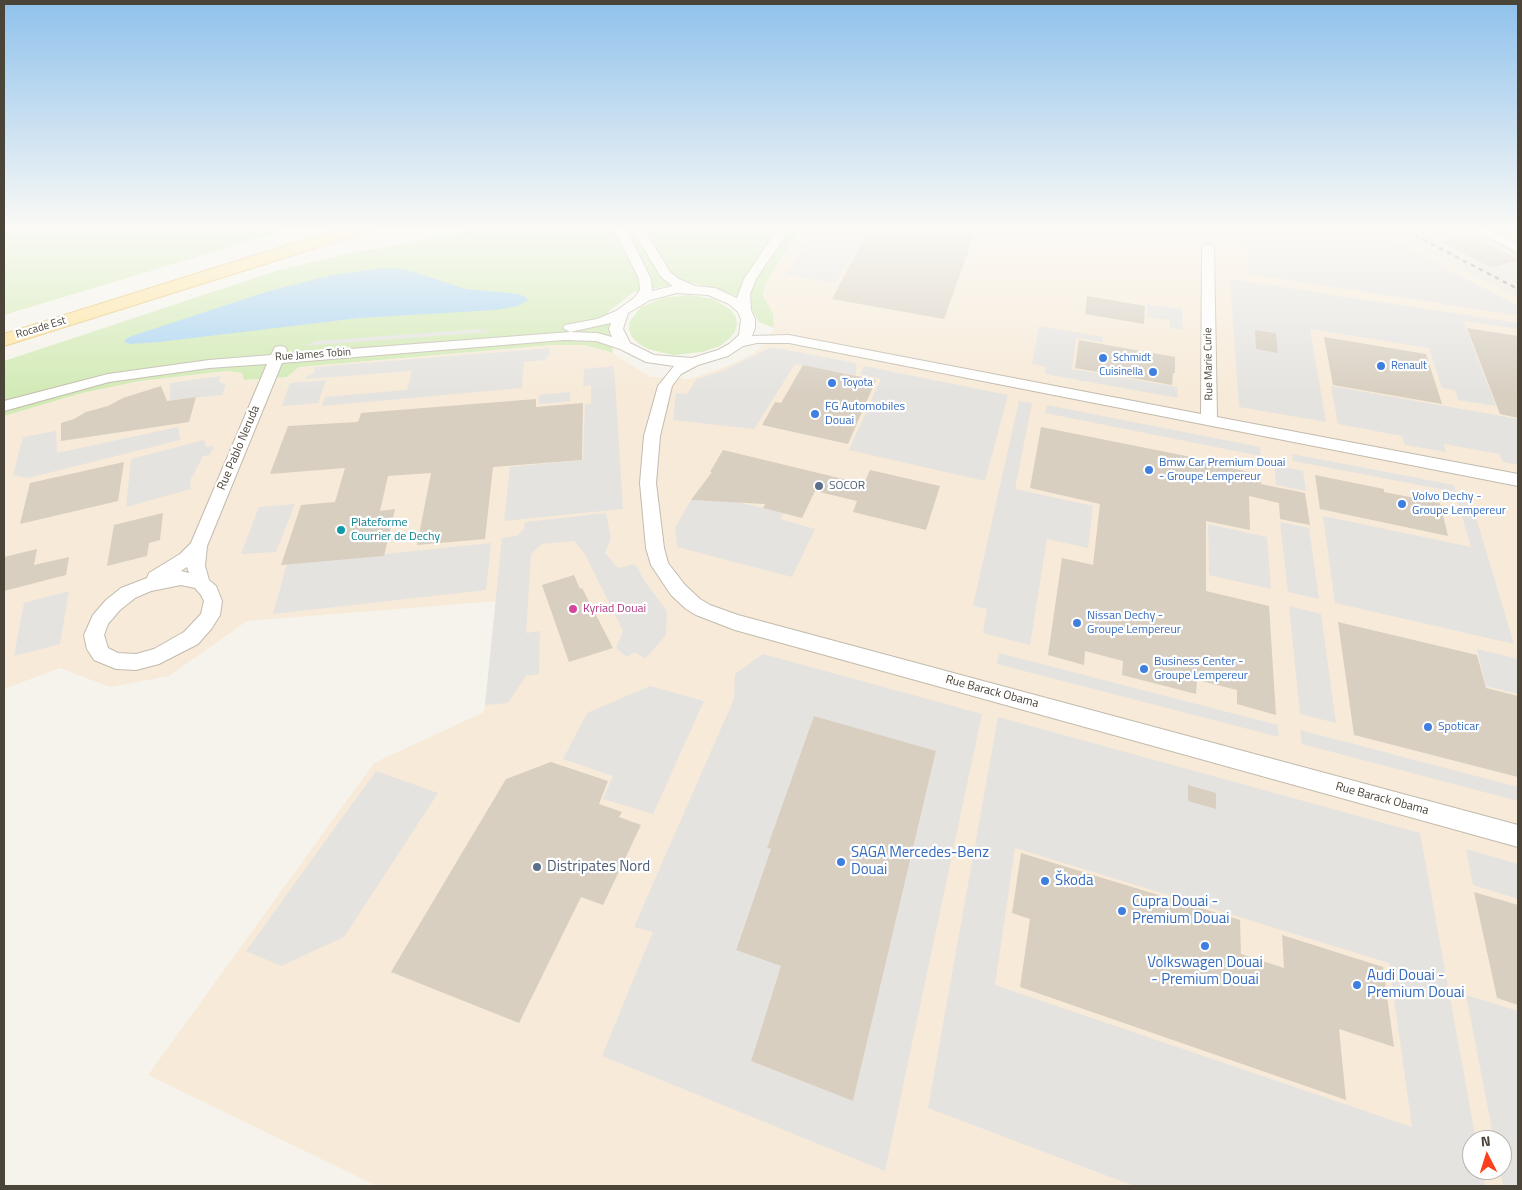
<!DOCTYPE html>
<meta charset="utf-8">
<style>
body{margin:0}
#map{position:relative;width:1522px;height:1190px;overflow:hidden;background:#f6f3ec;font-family:"Titillium Web",sans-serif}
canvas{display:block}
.frame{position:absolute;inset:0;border:5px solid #4b4439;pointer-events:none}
.north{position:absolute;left:1462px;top:1130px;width:50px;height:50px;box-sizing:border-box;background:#fff;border:1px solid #b7b4b0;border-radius:50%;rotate:355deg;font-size:14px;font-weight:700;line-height:20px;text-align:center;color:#4b4439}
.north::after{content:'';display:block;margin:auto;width:18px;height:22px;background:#fc3f1d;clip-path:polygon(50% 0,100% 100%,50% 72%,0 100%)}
</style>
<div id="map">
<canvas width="1522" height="1190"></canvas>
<div class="frame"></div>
<div class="north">N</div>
</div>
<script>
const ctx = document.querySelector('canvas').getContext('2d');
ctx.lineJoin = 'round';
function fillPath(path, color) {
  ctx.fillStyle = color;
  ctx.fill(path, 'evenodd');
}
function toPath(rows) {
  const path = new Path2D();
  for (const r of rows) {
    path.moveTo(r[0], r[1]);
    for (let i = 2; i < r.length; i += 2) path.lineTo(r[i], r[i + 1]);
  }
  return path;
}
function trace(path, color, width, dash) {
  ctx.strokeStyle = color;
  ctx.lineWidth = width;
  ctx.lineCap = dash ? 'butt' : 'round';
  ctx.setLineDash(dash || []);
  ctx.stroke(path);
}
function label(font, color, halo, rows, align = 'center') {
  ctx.font = font + ' "Titillium Web",sans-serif';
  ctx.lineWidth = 4.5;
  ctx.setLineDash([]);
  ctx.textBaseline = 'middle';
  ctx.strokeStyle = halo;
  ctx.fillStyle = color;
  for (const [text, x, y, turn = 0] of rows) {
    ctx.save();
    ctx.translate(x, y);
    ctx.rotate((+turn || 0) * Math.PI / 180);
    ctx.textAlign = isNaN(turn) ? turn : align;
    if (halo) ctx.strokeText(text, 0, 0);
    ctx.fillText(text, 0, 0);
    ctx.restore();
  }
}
const residential = toPath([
 [1379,227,1518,227,1518,298,1400,238]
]);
const commercial = toPath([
 [802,227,1379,227,1518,298,1518,1186,377,1186,148,1075,374,763,484,712,497,601,247,621,169,676,110,687,60,668,4,689,4,416,82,393,140,381,226,371,242,373,244,380,287,377,299,367,552,345,584,345,613,353,650,377,690,379,730,365,754,353,763,344,774,328,773,314,763,295,766,283],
 [1472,1140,1502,1140,1502,1170,1472,1170]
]);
const green = toPath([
 [4,227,296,227,4,315],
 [491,227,802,227,766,283,763,295,773,314,774,328,759,322,747,300,712,287,688,282,634,292,608,312,613,353,584,345,552,345,299,367,287,377,244,380,242,373,226,371,140,381,82,393,4,416,4,361,279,270,341,255],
 [689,295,714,299,731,310,736,317,737,324,735,332,729,339,720,346,702,352,673,355,648,349,638,343,632,337,629,329,630,321,641,307,663,298]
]);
const parking = toPath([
 [816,227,867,227,836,283,786,275],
 [1226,227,1367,227,1518,306,1518,314,1514,315,1249,274,1247,244],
 [1230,279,1518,323,1518,329,1463,321,1496,406,1458,400,1455,390,1442,388,1429,348,1310,329,1326,422,1239,407],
 [1147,304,1182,309,1183,330,1170,328,1170,320,1147,317],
 [1039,326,1103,337,1103,342,1076,338,1072,369,1177,387,1178,398,1045,374,1046,367,1032,364],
 [479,329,490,332,303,346,317,341],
 [771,347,856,363,856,375,795,364,754,429,673,420,676,393,687,394,697,379,722,371],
 [550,348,550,354,545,360,524,362,522,388,322,406,325,397,407,390,412,371,306,379,306,377,314,373,315,367],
 [614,366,623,509,504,521,510,467,583,460,585,404,591,404,591,385,583,386,584,369],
 [864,366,1008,395,985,481,849,450,881,379,860,374],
 [221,376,219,382,226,384,222,395,170,400,170,383],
 [326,380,318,403,282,406,290,383],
 [1331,386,1518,419,1518,465,1503,462,1499,454,1444,444,1446,452,1405,445,1402,436,1338,424],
 [570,392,570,401,539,404,539,395],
 [1019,401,1032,403,1015,489,1093,506,1088,548,1047,539,1030,645,983,633,987,609,973,606],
 [1047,405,1260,447,1261,456,1045,413],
 [178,427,180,440,28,478,13,475,23,437,56,431,57,453],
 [204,440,206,447,214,446,210,455,203,456,190,481,191,489,126,507,131,459],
 [1292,454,1454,485,1456,492,1293,461],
 [1274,465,1303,471,1306,491,1276,485],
 [1456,496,1470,498,1514,644,1335,603,1323,516,1471,547],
 [691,500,736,502,763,508,783,513,780,519,815,529,792,577,677,547,675,528],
 [295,504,276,552,241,554,259,507],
 [606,513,611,538,605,553,618,568,635,564,646,583,667,611,666,635,645,659,635,652,627,657,616,648,623,631,585,554,574,541,542,544,531,554,526,633,540,631,539,674,526,676,508,703,485,705,502,538,517,536,524,529,525,522],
 [1280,522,1309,528,1319,599,1288,592],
 [1208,524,1267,537,1271,589,1209,575],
 [491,543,486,590,273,614,287,564],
 [69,591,60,644,14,656,24,603],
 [1289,606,1321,614,1336,723,1300,714],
 [1477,649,1518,659,1518,694,1486,686],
 [999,653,1278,725,1279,737,997,664],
 [763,654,982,714,885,1171,602,1056,653,932,634,927,734,699,735,674],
 [814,716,936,752,853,1101,751,1061,781,966,736,949,771,849,767,848],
 [650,686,704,701,653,814,603,799,613,776,563,759,587,713],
 [998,717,1420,833,1476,1140,1472,1140,1472,1170,1482,1170,1485,1186,1134,1186,928,1108],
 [1015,848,1389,963,1412,1127,995,985],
 [1300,730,1518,787,1518,801,1302,744],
 [376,771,438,793,344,937,281,966,246,951],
 [1466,849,1518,864,1518,899,1473,885],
 [1466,995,1518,1011,1518,1186,1503,1186,1500,1170,1502,1170,1502,1140,1494,1140]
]);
const water = toPath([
 [383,268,404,269,466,289,518,294,526,297,528,300,518,306,495,310,359,318,159,342,130,344,124,342,127,338,135,335,269,291,333,275]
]);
const building = toPath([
 [870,227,977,227,944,319,832,299],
 [1471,236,1518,259,1518,260,1492,268,1442,242],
 [1087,296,1145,306,1144,324,1085,314],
 [1467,328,1518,336,1518,418,1500,414],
 [1255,330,1276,333,1278,353,1256,349],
 [1324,337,1426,354,1442,404,1333,385],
 [1079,340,1175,357,1175,373,1173,373,1172,385,1075,368],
 [803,365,876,380,848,444,762,425,775,402,781,403],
 [161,386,167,401,196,397,189,422,61,441,61,423,74,419,86,412,108,406,123,398],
 [536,399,536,407,583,403,582,460,493,467,485,539,417,545,431,473,388,476,380,511,395,509,384,556,281,565,301,505,335,502,345,468,270,474,288,426,357,422,359,420,361,413],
 [1041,427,1206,460,1206,463,1260,474,1261,484,1305,493,1310,525,1280,519,1279,503,1249,496,1250,530,1206,521,1206,591,1269,606,1276,715,1237,704,1237,690,1197,680,1196,694,1122,675,1123,661,1085,651,1084,665,1048,655,1062,558,1093,565,1100,504,1030,488],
 [723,450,864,484,870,470,940,486,926,530,853,512,857,501,815,491,802,518,763,508,765,504,691,500,712,472,710,472],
 [124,462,118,501,20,524,30,483],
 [1315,475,1384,489,1384,492,1440,503,1448,536,1320,509],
 [163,513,160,540,149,543,147,556,107,566,114,525],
 [37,549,34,565,69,557,66,575,4,591,4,557],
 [574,575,580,589,582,588,613,648,569,662,542,585],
 [1338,622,1477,655,1486,688,1518,696,1518,777,1354,735],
 [814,716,936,751,853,1101,751,1061,781,966,736,950,771,849,767,848],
 [551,762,608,781,599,804,622,812,619,817,641,825,603,905,581,897,519,1023,391,972,506,779],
 [1188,785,1216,793,1216,809,1188,801],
 [1021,853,1240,920,1241,954,1284,968,1282,935,1383,967,1394,1047,1339,1029,1346,1100,1020,987,1030,919,1012,913],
 [1474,892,1518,905,1518,1005,1497,998]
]);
const minor = toPath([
 [613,227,625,227,651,279,652,291,673,286,661,277,631,227,643,227,670,272,679,279,695,286,715,288,737,298,744,279,779,227,791,227,756,279,750,294,751,310,755,319,755,328,752,336,789,335,1201,414,1202,248,1204,245,1212,245,1214,248,1217,417,1518,474,1518,486,789,343,757,343,743,346,728,356,698,365,681,374,672,386,660,436,656,483,664,548,668,563,685,585,700,599,710,605,738,615,1518,825,1518,847,735,630,696,615,686,609,671,595,651,565,646,548,640,483,644,436,658,386,674,366,646,362,620,349,596,341,564,340,282,363,207,546,205,566,209,580,216,586,222,601,220,615,212,628,198,644,159,664,136,670,116,669,94,660,87,649,84,635,93,615,106,600,121,588,147,578,149,573,180,554,191,543,267,364,209,368,109,382,4,411,4,401,108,374,209,360,271,355,275,347,280,346,285,347,287,350,286,354,570,332,563,328,565,325,597,319,616,311,634,298,640,290,639,279,613,227],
 [677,293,708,295,729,304,738,312,741,319,739,335,729,344,718,350,692,358,654,355,630,343,623,329,628,313,650,300,677,293],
 [611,323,609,329,612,337,597,333,570,332,611,323],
 [187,567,189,573,181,571,187,567],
 [181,585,195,588,201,595,204,601,201,614,184,632,154,649,136,654,118,653,108,648,104,635,108,624,120,610,135,598,151,591,181,585],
 [1469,227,1485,227,1518,244,1518,253,1469,227]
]);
const primary = toPath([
 [345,227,372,227,370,231,4,346,4,334,345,227]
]);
const rail = toPath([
 [1399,227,1518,289]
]);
const markers = [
 [1103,358,5,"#3f7fe0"],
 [1381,366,5,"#3f7fe0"],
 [1153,372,5,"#3f7fe0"],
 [832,383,5,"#3f7fe0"],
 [815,414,5,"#3f7fe0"],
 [1149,470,5,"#3f7fe0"],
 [819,486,5,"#5c6f8a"],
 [1402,504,5,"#3f7fe0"],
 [341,530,5,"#0f9aa8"],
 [573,609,5,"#d1479c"],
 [1077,623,5,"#3f7fe0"],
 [1144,669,5,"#3f7fe0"],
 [1428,727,5,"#3f7fe0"],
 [841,862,5,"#3f7fe0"],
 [537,867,5,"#5c6f8a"],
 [1045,881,5,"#3f7fe0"],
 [1122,911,5,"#3f7fe0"],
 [1205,946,5,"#3f7fe0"],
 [1357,985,5,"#3f7fe0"]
];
const farStreetnames = [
 ["Rocade Est",41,328,-17],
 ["Rue James Tobin",313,355,-4],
 ["Rue Marie Curie",1209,364,-91]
];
const farShopnames = [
 ["Schmidt",1113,358],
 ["Renault",1391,366],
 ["Cuisinella",1143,372,"right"],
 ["Toyota",842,383]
];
const shopNames = [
 ["FG Automobiles",825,407],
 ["Douai",825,421],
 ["Bmw Car Premium Douai",1159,463],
 ["- Groupe Lempereur",1159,477],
 ["Volvo Dechy -",1412,497],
 ["Groupe Lempereur",1412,511],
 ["Nissan Dechy -",1087,616],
 ["Groupe Lempereur",1087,630],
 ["Business Center -",1154,662],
 ["Groupe Lempereur",1154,676],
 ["Spoticar",1438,727]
];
const streetNames = [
 ["Rue Pablo Neruda",239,448,-67],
 ["Rue Barack Obama",992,692,15],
 ["Rue Barack Obama",1382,799,15]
];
const serviceNames = [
 ["SOCOR",829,486]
];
const cultureNames = [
 ["Plateforme",351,523],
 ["Courrier de Dechy",351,537]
];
const hotelNames = [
 ["Kyriad Douai",583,609]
];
const nearShopnames = [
 ["SAGA Mercedes-Benz",851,853],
 ["Douai",851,870],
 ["Škoda",1055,881],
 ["Cupra Douai -",1132,902],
 ["Premium Douai",1132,919],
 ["Volkswagen Douai",1205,963,"center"],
 ["- Premium Douai",1205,980,"center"],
 ["Audi Douai -",1367,976],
 ["Premium Douai",1367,993]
];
const nearServicenames = [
 ["Distripates Nord",547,867]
];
fillPath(residential, '#eae5da');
fillPath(commercial, '#f7ead8');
fillPath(green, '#d2eab5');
fillPath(parking, '#e5e3e0');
fillPath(water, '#a9d4f2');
fillPath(building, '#d8cfc1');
trace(minor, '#c2bbae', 2);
trace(primary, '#e6c16a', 2);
fillPath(minor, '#fff');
fillPath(primary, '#ffe39c');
trace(rail, '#9a9a9a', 2.5, [4.5, 4.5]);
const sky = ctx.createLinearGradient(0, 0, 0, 394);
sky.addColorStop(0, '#8fc1ec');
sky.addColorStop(0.58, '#fbfaf6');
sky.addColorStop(1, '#fbfaf600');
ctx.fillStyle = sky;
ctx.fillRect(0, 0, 1522, 394);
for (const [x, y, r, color] of markers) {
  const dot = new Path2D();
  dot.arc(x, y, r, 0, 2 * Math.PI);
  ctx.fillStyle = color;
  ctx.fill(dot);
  trace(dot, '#fff', 2);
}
label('11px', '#4b4439', '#fff', farStreetnames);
label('11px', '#366cbe', '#fff', farShopnames, 'left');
label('12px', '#366cbe', '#fff', shopNames, 'left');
label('12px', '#4b4439', '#fff', streetNames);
label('12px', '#4e5e75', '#fff', serviceNames, 'left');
label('12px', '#0d838f', '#fff', cultureNames, 'left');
label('12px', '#b23c85', '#fff', hotelNames, 'left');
label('15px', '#366cbe', '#fff', nearShopnames, 'left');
label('15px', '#4e5e75', '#fff', nearServicenames, 'left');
</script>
